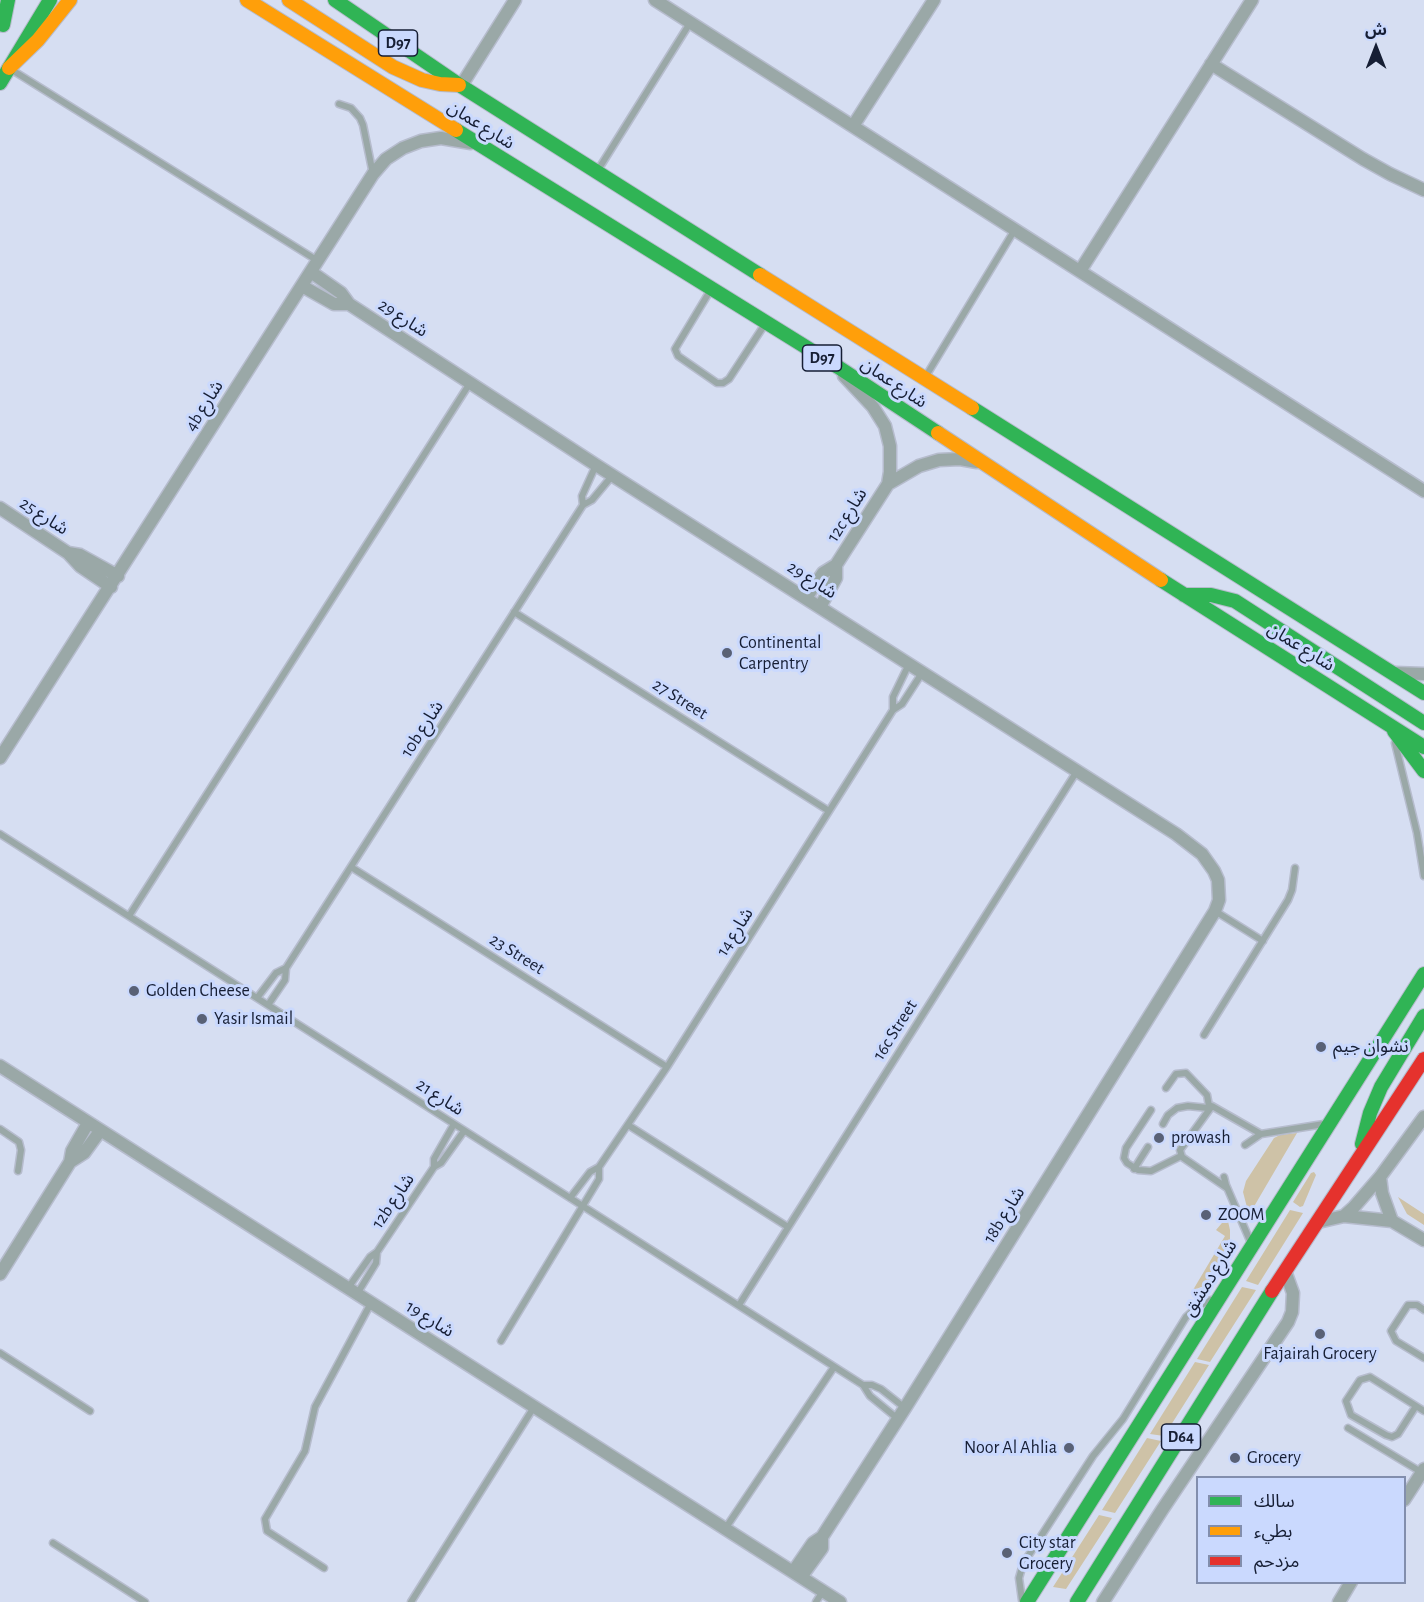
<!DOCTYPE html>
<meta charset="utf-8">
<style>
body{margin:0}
#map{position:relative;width:1424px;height:1602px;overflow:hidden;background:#d6def2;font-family:"Alegreya Sans","Noto Sans Arabic",sans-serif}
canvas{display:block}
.legend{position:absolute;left:1196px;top:1476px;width:210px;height:108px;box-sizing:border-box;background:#cad9fe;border:2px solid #828ead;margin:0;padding:8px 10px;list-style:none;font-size:18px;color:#161e34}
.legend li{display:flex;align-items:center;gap:12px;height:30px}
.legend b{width:30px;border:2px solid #828ead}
.north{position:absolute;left:1346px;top:18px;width:60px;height:60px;-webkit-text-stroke:4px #cad9fe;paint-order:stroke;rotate:0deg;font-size:16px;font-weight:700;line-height:24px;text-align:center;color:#161e34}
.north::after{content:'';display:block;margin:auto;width:21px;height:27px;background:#161e34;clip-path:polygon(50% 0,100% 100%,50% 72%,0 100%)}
</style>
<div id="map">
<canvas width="1424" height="1602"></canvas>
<ul class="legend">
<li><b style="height:8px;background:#30b455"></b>سالك</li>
<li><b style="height:8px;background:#ff9f0a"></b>بطيء</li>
<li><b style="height:8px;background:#e5322d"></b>مزدحم</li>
</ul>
<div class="north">ش</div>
</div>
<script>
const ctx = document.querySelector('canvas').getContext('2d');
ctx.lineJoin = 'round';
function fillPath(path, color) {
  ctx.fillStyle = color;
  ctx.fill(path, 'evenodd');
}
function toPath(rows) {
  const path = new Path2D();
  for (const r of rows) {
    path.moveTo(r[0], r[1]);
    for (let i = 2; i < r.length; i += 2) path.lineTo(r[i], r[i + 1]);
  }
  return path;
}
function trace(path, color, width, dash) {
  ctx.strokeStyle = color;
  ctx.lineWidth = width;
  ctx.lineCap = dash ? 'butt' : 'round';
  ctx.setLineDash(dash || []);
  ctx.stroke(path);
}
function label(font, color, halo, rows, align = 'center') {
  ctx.font = font + ' "Alegreya Sans","Noto Sans Arabic",sans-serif';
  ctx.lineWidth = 6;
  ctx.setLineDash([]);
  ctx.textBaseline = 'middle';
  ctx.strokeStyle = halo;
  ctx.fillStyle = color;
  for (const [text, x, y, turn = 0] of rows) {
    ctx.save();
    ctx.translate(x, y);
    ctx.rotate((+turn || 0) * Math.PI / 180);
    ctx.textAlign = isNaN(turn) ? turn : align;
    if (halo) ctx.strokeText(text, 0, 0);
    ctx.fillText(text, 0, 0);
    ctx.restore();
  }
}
const green = toPath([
 [1297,1133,1249,1215,1243,1192,1246,1181,1274,1138,1280,1135],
 [1314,1172,1316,1175,1303,1206,1300,1207,1293,1202,1311,1173],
 [1398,1197,1424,1214,1424,1225,1407,1214],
 [1290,1210,1303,1213,1258,1285,1246,1281],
 [1227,1217,1230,1230,1230,1244,1219,1273,1210,1284,1193,1290,1225,1236,1216,1230],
 [1242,1287,1256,1290,1210,1362,1197,1359],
 [1195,1362,1209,1365,1164,1436,1150,1434],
 [1147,1438,1161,1441,1115,1513,1102,1510],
 [1099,1515,1112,1518,1066,1589,1053,1587]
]);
const lane = toPath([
 [12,70,318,261],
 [339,104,351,108,360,118,363,125,373,174],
 [598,170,690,23],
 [710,291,675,349,678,356,717,383,723,383,729,379,765,324],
 [926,376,1014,231],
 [583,505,582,496,596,465],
 [514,612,829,811],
 [893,710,893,697,909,664],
 [1395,743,1417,833,1424,876],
 [0,834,863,1385,870,1396,898,1419],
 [351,867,667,1067],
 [1215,911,1263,941],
 [129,916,470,383],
 [257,998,276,973,286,968,583,505,592,500,612,476],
 [268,1005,285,980,286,968],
 [1204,1035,1288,900,1292,890,1295,868],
 [1166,1088,1176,1074,1186,1073,1207,1095,1209,1106],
 [1151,1110,1126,1148,1124,1158,1127,1163,1138,1170,1151,1171,1181,1156],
 [1163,1124,1168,1115,1177,1108,1188,1106,1208,1108],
 [628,1125,788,1227],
 [0,1129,19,1142,21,1150,18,1171],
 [1245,1145,1261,1134,1324,1124],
 [434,1167,434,1159,454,1124],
 [1134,1169,1148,1147],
 [1224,1177,1226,1185,1251,1243],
 [1227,1188,1182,1157,1180,1150,1212,1106,1261,1134],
 [570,1198,590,1172,599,1167,667,1067,893,710,902,704,922,673],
 [348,1288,370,1257,377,1252,434,1167,441,1163,464,1131],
 [357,1294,376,1263,377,1252],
 [739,1305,1077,771],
 [1424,1310,1417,1305,1408,1305,1391,1331,1396,1341,1424,1358],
 [501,1341,599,1179,599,1167],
 [0,1353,90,1411],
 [863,1385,872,1385,881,1389,905,1408],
 [1416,1406,1398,1434,1392,1437,1386,1435,1351,1415,1346,1401,1360,1380,1370,1377,1424,1411],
 [1348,1428,1421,1472],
 [725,1529,834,1367],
 [53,1543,145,1602],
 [324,1568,267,1531,265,1519,305,1451,315,1407,371,1303],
 [1022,1600,1019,1578,1023,1564,1093,1456,1123,1419,1186,1317,1197,1307,1211,1300],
 [411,1602,534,1407],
 [816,1602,823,1591]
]);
const street = toPath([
 [655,0,1424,491],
 [1211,64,1363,159,1390,174,1424,190],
 [461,86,515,0],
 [853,126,934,0],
 [1080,271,1252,0],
 [311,272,341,293,349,304,596,465,1176,834,1202,854,1214,871,1218,880,1219,900,1215,911,905,1408,822,1537,813,1543,793,1572],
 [302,286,334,304,349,304],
 [888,484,919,466,939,460,960,459,977,462],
 [0,508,68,553,80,566,111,587],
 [68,553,80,555,118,576],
 [806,598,823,573,836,565,888,484,890,472,890,446,885,426,873,407,844,376],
 [820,607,836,578,836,565],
 [1395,673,1424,674],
 [0,758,373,174,386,159,403,148,421,141,441,138,471,143],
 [0,1066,840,1602],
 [70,1162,84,1153,100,1131],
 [1380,1177,1382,1193,1392,1221],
 [1344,1216,1392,1221,1424,1240],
 [1318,1222,1344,1216,1354,1207,1380,1177,1424,1117],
 [0,1274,70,1162,72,1151,88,1123],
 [1404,1500,1424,1469],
 [801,1577,822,1548,822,1537],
 [1103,1602,1162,1510,1288,1322,1292,1312,1293,1293,1285,1271],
 [1339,1602,1351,1582]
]);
const fast = toPath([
 [335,0,461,86,760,275],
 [3,25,8,0],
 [0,83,50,0],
 [456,130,838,367,938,433],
 [972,408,1424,693],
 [1161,580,1424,747],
 [1184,595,1211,595,1235,601,1424,723],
 [1394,731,1424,771],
 [1362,1144,1370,1113,1381,1087,1424,1016],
 [1027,1602,1424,974],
 [1077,1602,1272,1291]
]);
const slow = toPath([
 [247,0,456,130],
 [289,0,393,67,422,80,440,84,459,85],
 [9,68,38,40,70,0],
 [760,275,972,408],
 [938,433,1161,580]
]);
const jam = toPath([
 [1272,1291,1424,1059]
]);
const markers = [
 [727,653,6,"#596176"],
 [134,991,6,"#596176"],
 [202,1019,6,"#596176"],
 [1321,1047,6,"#596176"],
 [1159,1138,6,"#596176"],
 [1206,1215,6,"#596176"],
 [1320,1334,6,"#596176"],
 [1069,1448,6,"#596176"],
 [1235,1458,6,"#596176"],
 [1007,1553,6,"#596176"]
];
const shields = [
 [398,43,39],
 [822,358,39],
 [1181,1437,39]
];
const shieldNames = [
 ["D97",398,43],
 ["D97",822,358],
 ["D64",1181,1437]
];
const streetNames = [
 ["شارع عمان",481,125,32],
 ["شارع 29",403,318,33],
 ["شارع عمان",894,383,34],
 ["4b شارع",204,406,-58],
 ["12c شارع",847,515,-58],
 ["شارع 25",44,516,33],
 ["شارع 29",812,580,32],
 ["شارع عمان",1301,647,32],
 ["27 Street",680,699,32],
 ["10b شارع",422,729,-57],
 ["شارع 14",735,932,-58],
 ["23 Street",517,954,32],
 ["16c Street",895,1030,-58],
 ["شارع 21",440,1097,33],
 ["12b شارع",393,1201,-56],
 ["18b شارع",1004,1215,-58],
 ["شارع دمشق",1210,1278,-58],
 ["شارع 19",430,1319,32]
];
const poiNames = [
 ["Continental",739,643],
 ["Carpentry",739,664],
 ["Golden Cheese",146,991],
 ["Yasir Ismail",214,1019],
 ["نشوان جيم",1333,1047],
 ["prowash",1171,1138],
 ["ZOOM",1218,1215],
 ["Fajairah Grocery",1320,1354,"center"],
 ["Noor Al Ahlia",1057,1448,"right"],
 ["Grocery",1247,1458],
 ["City star",1019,1543],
 ["Grocery",1019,1564]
];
fillPath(green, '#cec2a7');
trace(lane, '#b6bccd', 9);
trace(street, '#b6bccd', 15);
trace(fast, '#b6bccd', 16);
trace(slow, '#b6bccd', 16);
trace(jam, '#b6bccd', 16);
trace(lane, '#9aa8a7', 6);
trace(street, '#9aa8a7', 12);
trace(fast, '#30b455', 14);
trace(slow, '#ff9f0a', 14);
trace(jam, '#e5322d', 14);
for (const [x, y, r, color] of markers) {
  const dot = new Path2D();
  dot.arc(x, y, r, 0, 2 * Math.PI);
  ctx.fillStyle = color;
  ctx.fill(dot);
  trace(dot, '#cad9fe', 2);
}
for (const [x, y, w] of shields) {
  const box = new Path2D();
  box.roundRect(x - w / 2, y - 13, w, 26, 4.5);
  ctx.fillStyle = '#cad9fe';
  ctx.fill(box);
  trace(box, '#161e34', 1.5);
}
label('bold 16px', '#161e34', null, shieldNames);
label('18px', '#161e34', '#cad9fe', streetNames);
label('18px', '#161e34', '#cad9fe', poiNames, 'left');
</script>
